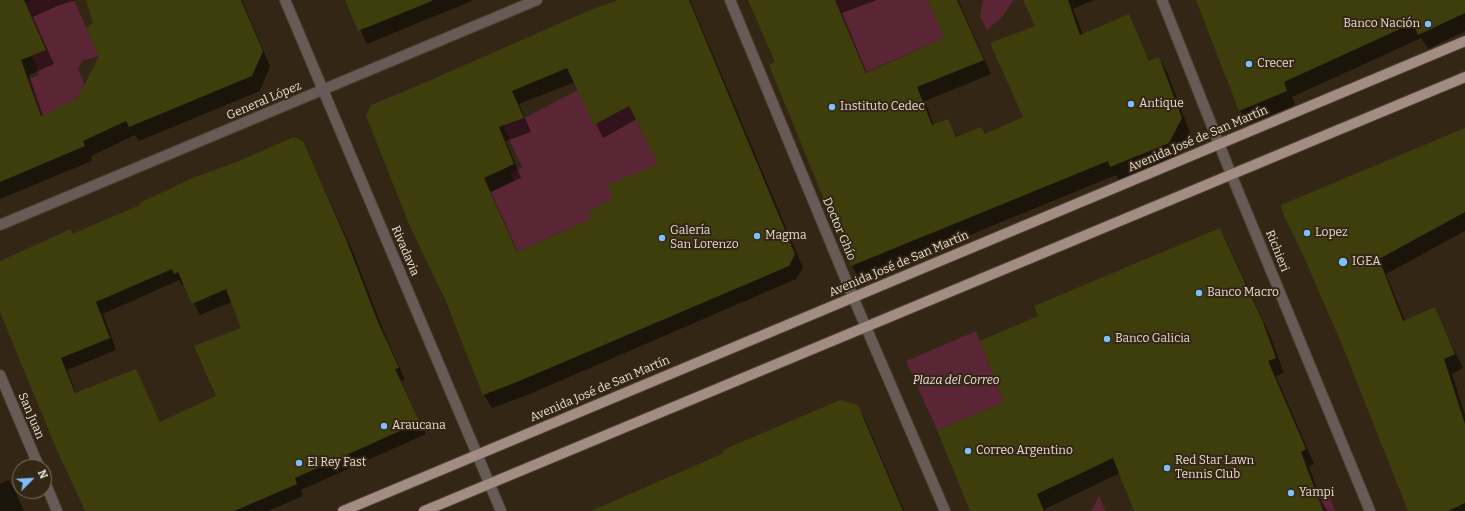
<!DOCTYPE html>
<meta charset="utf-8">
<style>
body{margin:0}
#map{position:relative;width:1465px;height:511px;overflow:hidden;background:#342614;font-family:Bitter,serif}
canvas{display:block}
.north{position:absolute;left:12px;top:459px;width:40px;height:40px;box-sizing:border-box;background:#342614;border:1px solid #7a6f5f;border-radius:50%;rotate:66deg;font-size:11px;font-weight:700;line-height:16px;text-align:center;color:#e4dcd0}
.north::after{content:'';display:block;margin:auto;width:14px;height:18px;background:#7ebef9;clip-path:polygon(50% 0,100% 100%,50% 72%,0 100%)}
</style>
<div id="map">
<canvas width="1465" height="511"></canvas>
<div class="north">N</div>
</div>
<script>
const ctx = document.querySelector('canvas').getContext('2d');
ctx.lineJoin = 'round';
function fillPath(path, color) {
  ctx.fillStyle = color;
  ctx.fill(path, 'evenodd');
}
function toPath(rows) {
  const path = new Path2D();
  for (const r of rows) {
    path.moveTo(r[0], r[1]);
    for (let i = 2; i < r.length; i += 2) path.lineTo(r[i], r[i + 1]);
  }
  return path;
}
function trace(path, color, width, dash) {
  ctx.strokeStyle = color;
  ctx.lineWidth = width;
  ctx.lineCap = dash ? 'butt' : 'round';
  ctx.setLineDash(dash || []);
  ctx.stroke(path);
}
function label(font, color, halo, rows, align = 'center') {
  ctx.font = font + ' Bitter,serif';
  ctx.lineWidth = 4;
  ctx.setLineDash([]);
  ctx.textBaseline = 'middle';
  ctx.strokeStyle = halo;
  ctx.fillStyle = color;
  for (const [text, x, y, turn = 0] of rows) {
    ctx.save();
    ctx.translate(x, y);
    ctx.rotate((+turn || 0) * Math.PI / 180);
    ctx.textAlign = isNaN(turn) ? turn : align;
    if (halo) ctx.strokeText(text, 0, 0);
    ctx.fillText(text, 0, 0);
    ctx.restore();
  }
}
const green = toPath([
 [32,0,74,0,99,56,82,61,78,69,87,91,70,103,25,123,18,104,34,96,28,79,39,75,32,55,46,50,25,3],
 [835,0,928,0,944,38,857,76,855,47],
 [983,0,1014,0,1001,18,987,30,980,17],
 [578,90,594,125,626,100,647,142,681,156,613,199,588,211,607,253,588,262,570,228,506,257,490,192,514,180,510,174,522,167,503,126,524,118],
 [976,331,1004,402,937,430,906,361],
 [1328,493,1335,511,1287,511,1318,497],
 [1099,496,1106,511,1091,511]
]);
const shadow = toPath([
 [0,0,76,0,57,6,33,17,54,64,29,75,43,116,78,100,100,56,94,24,87,0,242,0,270,66,260,91,139,141,135,135,91,156,92,161,0,199],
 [346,0,474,0,367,44],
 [621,0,690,0,803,268,796,279,525,396,492,408,484,395,367,116],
 [575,82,603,138,637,119,660,164,593,219,518,253,491,192,521,178,506,141,531,132,519,104],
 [749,0,877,0,842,13,867,73,945,39,929,0,958,0,991,74,925,101,934,126,947,120,957,137,985,135,1024,117,1036,27,1024,0,1094,0,1073,9,1083,35,1128,15,1150,62,1159,58,1167,72,1190,133,1177,157,1119,181,1116,175,860,280,852,266,770,65,776,62],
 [1197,0,1465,0,1465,31,1428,49,1421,38,1292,97,1295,105,1249,124,1240,110],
 [1465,129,1465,231,1386,274,1405,321,1434,309,1463,368,1452,374,1465,415,1465,511,1409,511,1344,347,1304,255],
 [303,142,353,252,385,335,405,380,401,381,426,434,301,490,303,496,268,511,86,511,0,308,0,262,70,230,73,235],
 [179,280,182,285,184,284,200,315,232,302,242,329,218,397,160,422,136,370,76,393,67,370,116,350,103,314],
 [1220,229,1228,244,1271,338,1284,373,1276,376,1314,464,1309,467,1322,502,1328,511,1136,511,1120,473,1045,509,1046,511,972,511,1006,402,1039,316],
 [857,406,865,419,904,511,594,511,726,453],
 [9,480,16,493,24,511,0,511,0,484]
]);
const building = toPath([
 [0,0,24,0,46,50,21,60,41,116,77,99,99,56,86,27,93,23,86,0,241,0,263,51,252,76,129,127,126,121,83,141,85,146,0,182],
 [345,0,432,0,432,1,358,31],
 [618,0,689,0,795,254,789,266,517,382,483,395,444,298,409,224,366,116,371,105,417,86,588,11],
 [567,68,594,125,629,106,658,164,608,185,613,199,588,211,591,219,517,252,484,178,514,164,499,127,524,118,512,91],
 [748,0,835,0,866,73,944,38,928,0,957,0,984,60,917,87,932,125,948,119,956,137,981,127,985,134,1023,117,990,43,1035,26,1023,0,1068,0,1080,35,1129,14,1149,61,1159,57,1182,118,1169,143,1110,167,1108,161,851,266,769,65,775,62],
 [1196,0,1465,0,1465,13,1418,35,1413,23,1284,82,1287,91,1239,111],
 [1465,128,1465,212,1379,259,1403,321,1435,307,1455,354,1444,359,1465,424,1465,503,1448,511,1408,511,1343,347,1303,255,1284,216,1281,205],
 [294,137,303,141,346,239,378,322,399,368,395,369,420,422,295,478,297,484,234,511,85,511,56,448,0,312,0,261,71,229,72,234,140,205,139,203,193,178,239,161],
 [172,269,174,274,178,272,192,304,226,289,241,328,194,346,216,396,160,422,136,369,75,393,61,358,110,338,96,302],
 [1220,228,1263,322,1276,358,1268,361,1306,449,1301,452,1323,511,1134,511,1113,458,1037,494,1044,511,970,511,937,430,1004,402,980,341,1038,316,1034,306],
 [840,400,858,405,903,511,591,511,724,453,723,450]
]);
const minor = toPath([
 [285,0,501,511],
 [730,0,853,297,945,511],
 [1162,0,1231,174,1370,511],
 [0,225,537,0],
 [0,375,39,467],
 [44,480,57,511]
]);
const major = toPath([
 [343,511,1465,41],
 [424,511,1465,77]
]);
const markers = [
 [1428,24,4,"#7ebef9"],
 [1249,64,4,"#7ebef9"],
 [1131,104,4,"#7ebef9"],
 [832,107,4,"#7ebef9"],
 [1307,233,4,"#7ebef9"],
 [757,236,4,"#7ebef9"],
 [662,238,4,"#7ebef9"],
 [1343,262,5,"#7ebef9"],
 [1199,293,4,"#7ebef9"],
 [1107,339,4,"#7ebef9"],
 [384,426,4,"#7ebef9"],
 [968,451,4,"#7ebef9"],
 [299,463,4,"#7ebef9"],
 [1167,468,4,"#7ebef9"],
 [1291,493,4,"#7ebef9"]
];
const poiNames = [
 ["Banco Nación",1420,24,"right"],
 ["Crecer",1257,64],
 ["Antique",1139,104],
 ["Instituto Cedec",840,107],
 ["Galería",670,231],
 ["San Lorenzo",670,245],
 ["Lopez",1315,233],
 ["Magma",765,236],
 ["IGEA",1352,262],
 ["Banco Macro",1207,293],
 ["Banco Galicia",1115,339],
 ["Araucana",392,426],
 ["Correo Argentino",976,451],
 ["Red Star Lawn",1175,461],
 ["Tennis Club",1175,475],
 ["El Rey Fast",307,463],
 ["Yampi",1299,493]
];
const streetNames = [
 ["General López",264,101,-23],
 ["Avenida José de San Martín",1198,139,-23],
 ["Doctor Ghío",839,229,67],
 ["Rivadavia",405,251,67],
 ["Richieri",1277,251,68],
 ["Avenida José de San Martín",899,264,-23],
 ["Avenida José de San Martín",600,389,-23],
 ["San Juan",31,416,67]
];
const parkNames = [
 ["Plaza del Correo",956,381]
];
fillPath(green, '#5a2534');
fillPath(shadow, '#0007');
fillPath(building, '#3e3e0d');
trace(minor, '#504332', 12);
trace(major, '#504332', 12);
trace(minor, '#675b57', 10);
trace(major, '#a38c84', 10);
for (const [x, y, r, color] of markers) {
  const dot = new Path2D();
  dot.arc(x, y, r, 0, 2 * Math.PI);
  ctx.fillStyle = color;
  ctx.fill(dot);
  trace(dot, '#342614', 1.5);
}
label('12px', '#e4dcd0', '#342614', poiNames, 'left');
label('12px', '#e4dcd0', '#342614', streetNames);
label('italic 12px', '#f2dde1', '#342614', parkNames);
</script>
